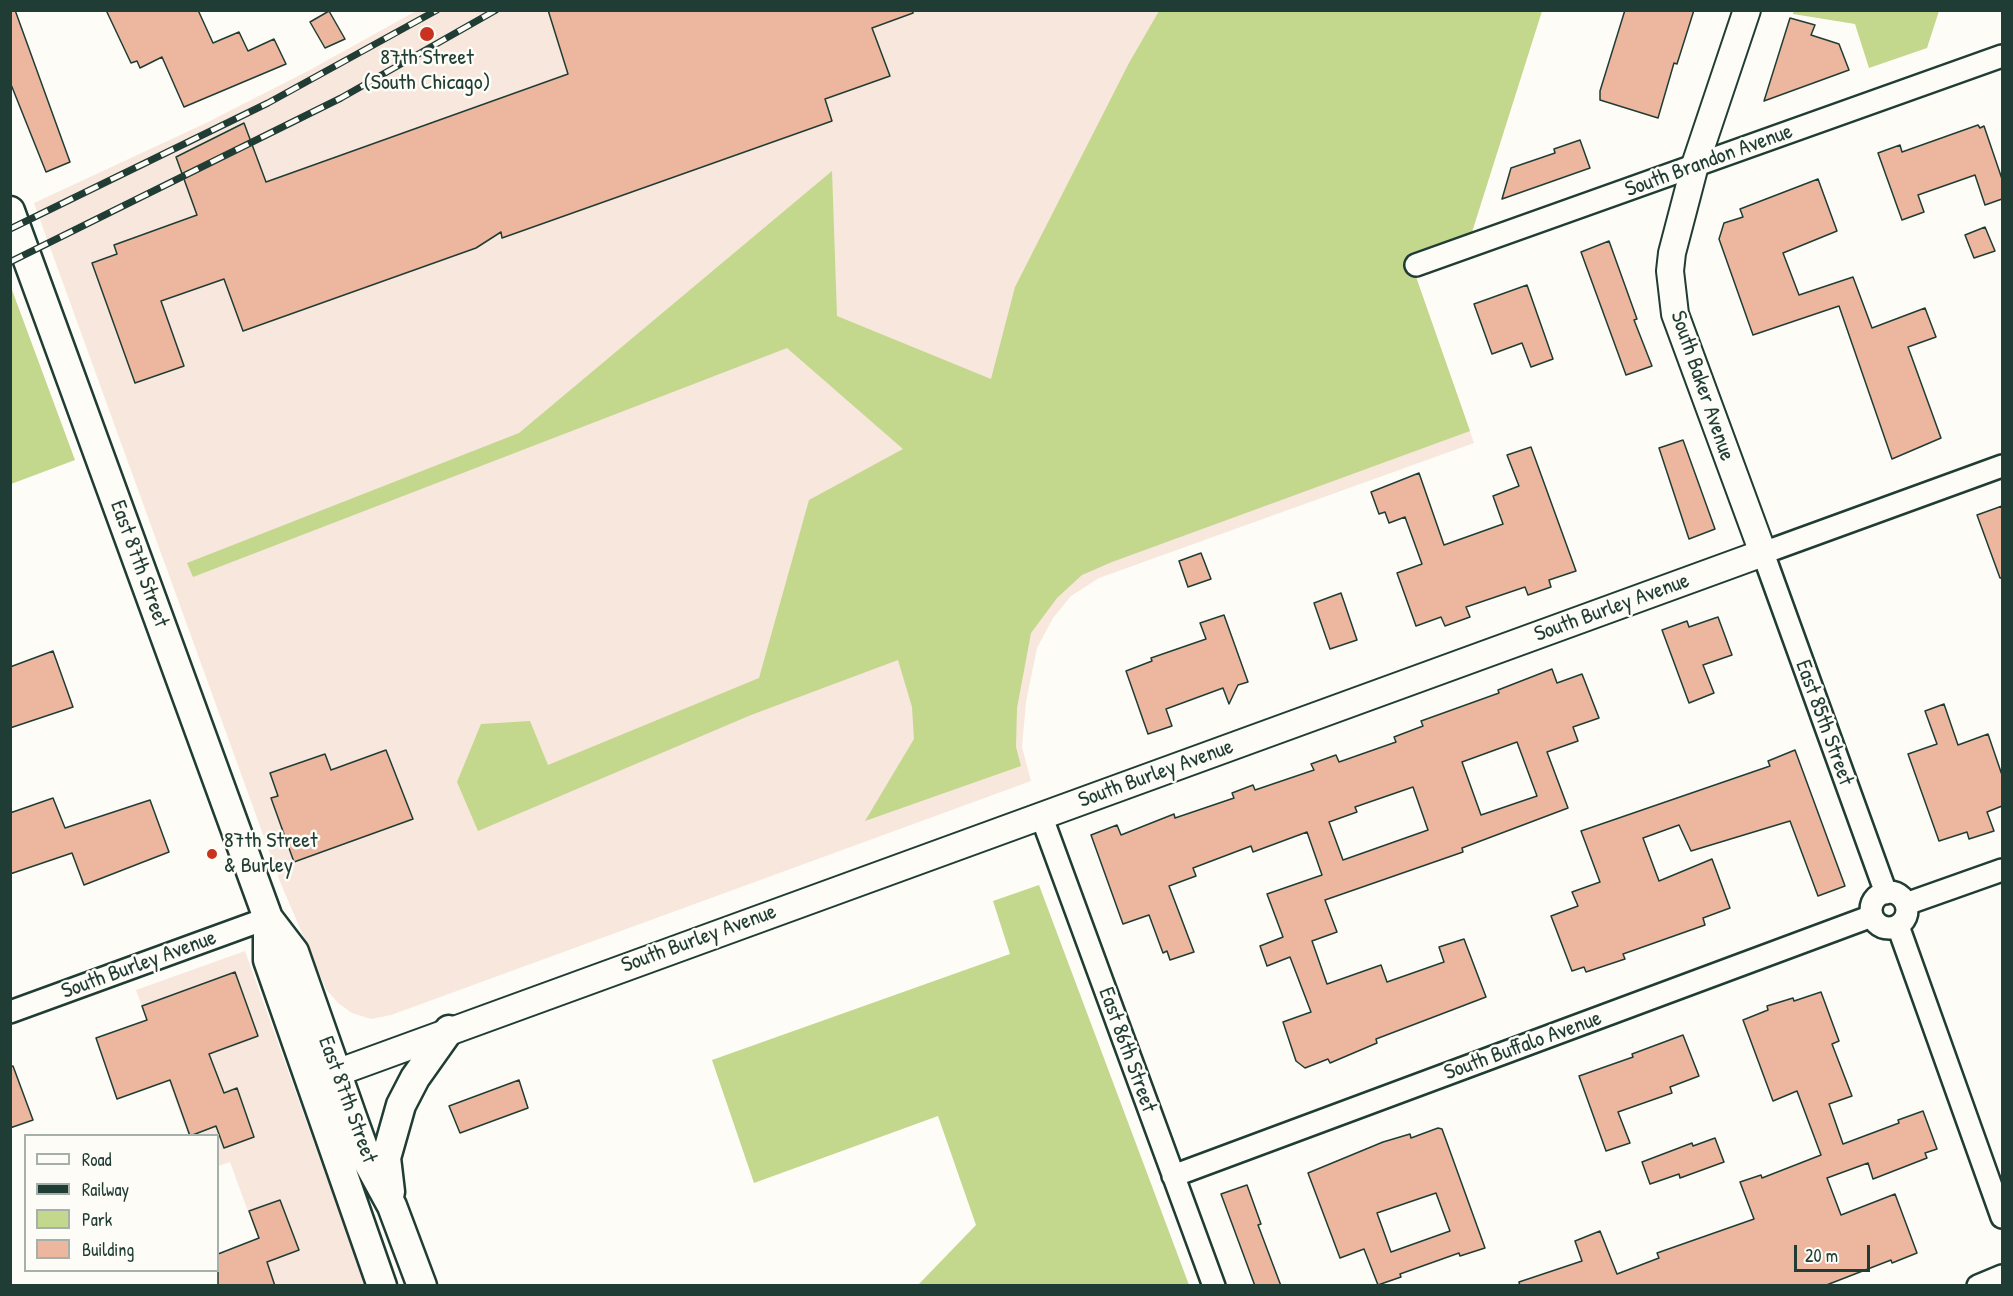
<!DOCTYPE html>
<style>
body{margin:0}
#map{position:relative;width:2013px;height:1296px;overflow:hidden;background:#fdfcf7;font-family:"Patrick Hand",sans-serif}
canvas{display:block}
.frame{position:absolute;inset:0;border:12px solid #1f3d34;pointer-events:none}
.legend{position:absolute;left:24px;top:1134px;width:195px;height:138px;box-sizing:border-box;background:#fdfcf7;border:2px solid #a4b0a9;margin:0;padding:8px 10px;list-style:none;font-size:18px;color:#1f3d34}
.legend li{display:flex;align-items:center;gap:12px;height:30px}
.legend b{width:30px;border:2px solid #a4b0a9}
.scale{position:absolute;left:1794px;top:1245px;width:76px;height:27px;box-sizing:border-box;border:3px solid #1f3d34;border-top:0;padding-left:8px;font-size:18px;line-height:21px;white-space:nowrap;color:#1f3d34;-webkit-text-stroke:4px #fdfcf7;paint-order:stroke}
</style>
<div id="map">
<canvas width="2013" height="1296"></canvas>
<div class="frame"></div>
<ul class="legend">
<li><b style="height:8px;background:#fdfcf7"></b>Road</li>
<li><b style="height:8px;background:#1f3d34"></b>Railway</li>
<li><b style="height:16px;background:#c3d78d"></b>Park</li>
<li><b style="height:16px;background:#ecb79e"></b>Building</li>
</ul>
<div class="scale">20 m</div>
</div>
<script>
const ctx = document.querySelector('canvas').getContext('2d');
ctx.lineJoin = 'round';
function fillPath(path, color) {
  ctx.fillStyle = color;
  ctx.fill(path, 'evenodd');
}
function toPath(rows) {
  const path = new Path2D();
  for (const r of rows) {
    if (r.length === 3) {
      path.moveTo(r[0] + r[2], r[1]);
      path.arc(r[0], r[1], r[2], 0, 2 * Math.PI);
      continue;
    }
    path.moveTo(r[0], r[1]);
    for (let i = 2; i < r.length; i += 2) path.lineTo(r[i], r[i + 1]);
  }
  return path;
}
function trace(path, color, width, dash) {
  ctx.strokeStyle = color;
  ctx.lineWidth = width;
  ctx.lineCap = dash ? 'butt' : 'round';
  ctx.setLineDash(dash || []);
  ctx.stroke(path);
}
function label(font, color, halo, rows, align = 'center') {
  ctx.font = font + ' "Patrick Hand",sans-serif';
  ctx.lineWidth = 5;
  ctx.setLineDash([]);
  ctx.textBaseline = 'middle';
  ctx.strokeStyle = halo;
  ctx.fillStyle = color;
  for (const [text, x, y, turn = 0] of rows) {
    ctx.save();
    ctx.translate(x, y);
    ctx.rotate((+turn || 0) * Math.PI / 180);
    ctx.textAlign = isNaN(turn) ? turn : align;
    if (halo) ctx.strokeText(text, 0, 0);
    ctx.fillText(text, 0, 0);
    ctx.restore();
  }
}
const built = toPath([
 [416,11,1542,11,1472,232,1408,254,1474,443,1099,578,1071,596,1053,618,1037,648,1026,702,1022,747,1031,781,391,1015,371,1019,352,1013,338,1003,326,989,281,884,34,203,204,124,308,71],
 [245,951,365,1285,275,1285,230,1162,218,1166,218,1136,188,1135,136,990]
]);
const green = toPath([
 [1794,10,1939,10,1939,11,1927,48,1869,68,1855,24,1793,14],
 [1159,11,1542,11,1472,232,1408,254,1470,431,1112,562,1082,575,1057,598,1031,633,1017,708,1016,747,1021,766,865,821,914,739,912,707,898,660,751,715,478,831,457,782,481,724,530,721,548,765,759,678,809,500,903,449,787,348,193,577,187,563,519,433,832,171,837,316,991,379,1015,287,1129,63],
 [12,290,75,460,11,484,10,291],
 [1039,885,1189,1285,918,1285,976,1225,938,1116,754,1183,712,1060,1010,954,993,901]
]);
const building = toPath([
 [10,10,15,10,70,162,46,172,10,82,10,10],
 [106,10,198,10,213,43,239,32,248,51,274,39,286,64,184,107,162,57,140,68,137,61,131,63,106,10],
 [548,10,913,10,913,13,872,28,890,76,825,99,832,121,502,238,501,232,476,248,243,331,224,279,161,301,184,366,135,383,92,263,117,254,114,245,197,215,176,157,244,123,266,182,568,74,548,10],
 [1625,10,1694,10,1677,64,1674,63,1658,118,1600,100,1600,91,1625,10],
 [329,11,345,39,325,48,310,22,329,11],
 [1790,18,1815,25,1811,35,1839,44,1849,70,1764,101,1790,18],
 [1978,125,1980,128,1984,126,2002,179,2002,199,1985,205,1975,175,1918,195,1924,212,1902,220,1878,153,1900,145,1902,152,1978,125],
 [1580,140,1590,168,1502,199,1511,168,1555,153,1554,149,1580,140],
 [1818,179,1837,231,1783,253,1799,295,1853,277,1872,328,1925,308,1936,337,1908,347,1941,438,1892,459,1839,306,1753,335,1719,239,1724,223,1743,217,1740,209,1818,179],
 [1985,227,1995,251,1974,258,1965,235,1985,227],
 [1609,241,1637,319,1634,320,1652,366,1626,375,1581,252,1609,241],
 [1527,285,1553,359,1531,367,1522,343,1492,354,1474,304,1527,285],
 [1683,440,1715,529,1689,539,1659,448,1683,440],
 [1531,447,1576,571,1549,580,1551,587,1528,595,1525,587,1466,607,1470,617,1445,626,1441,617,1416,626,1397,573,1422,564,1405,517,1389,523,1385,512,1379,514,1371,492,1419,473,1444,545,1503,524,1493,496,1519,486,1507,455,1531,447],
 [2002,506,2002,578,2000,578,1977,515,2002,506],
 [1201,553,1211,579,1188,587,1179,561,1201,553],
 [1341,593,1357,640,1330,649,1314,603,1341,593],
 [1224,615,1248,682,1238,685,1229,704,1223,688,1166,709,1172,726,1148,734,1126,671,1152,661,1151,658,1206,639,1200,623,1224,615],
 [1718,617,1732,655,1703,665,1714,693,1689,703,1662,630,1687,621,1689,627,1718,617],
 [53,651,73,707,10,728,10,667,53,651],
 [1552,669,1557,683,1582,674,1599,718,1573,727,1578,741,1547,752,1568,808,1462,848,1463,852,1325,900,1337,932,1312,941,1327,984,1381,965,1387,982,1444,962,1439,947,1464,939,1486,997,1376,1039,1377,1043,1330,1063,1328,1059,1305,1068,1296,1061,1283,1022,1311,1012,1290,957,1267,966,1260,946,1283,937,1267,894,1322,875,1307,832,1253,852,1251,846,1193,868,1196,876,1169,886,1194,952,1170,960,1167,951,1163,953,1149,915,1123,924,1091,835,1117,825,1121,835,1174,814,1175,818,1234,798,1232,793,1253,785,1255,790,1314,770,1311,764,1336,755,1339,762,1396,742,1394,737,1423,726,1421,721,1499,693,1498,690,1552,669],
 [1517,742,1537,796,1481,815,1462,762,1517,742],
 [1413,787,1428,830,1343,860,1329,822,1357,812,1355,807,1413,787],
 [1944,704,1958,745,1988,734,2002,775,2002,806,1987,812,1994,831,1969,839,1967,832,1939,841,1908,754,1937,744,1925,711,1944,704],
 [386,750,413,819,294,862,271,798,278,796,270,773,325,754,331,770,386,750],
 [1795,750,1845,886,1818,896,1790,821,1691,851,1679,825,1643,838,1659,881,1712,859,1730,908,1703,918,1705,925,1623,954,1625,959,1586,972,1584,967,1572,971,1551,916,1578,906,1572,892,1600,882,1581,831,1770,766,1768,761,1795,750],
 [53,798,65,828,150,800,169,852,84,885,72,853,10,874,10,813,53,798],
 [235,972,258,1036,209,1054,224,1093,237,1088,254,1137,224,1148,216,1126,190,1136,170,1080,117,1099,96,1038,147,1020,142,1006,235,972],
 [1821,992,1839,1041,1832,1044,1852,1096,1829,1104,1843,1144,1899,1123,1898,1120,1923,1111,1937,1149,1925,1153,1927,1158,1873,1179,1868,1163,1827,1178,1841,1215,1895,1194,1917,1253,1892,1263,1891,1260,1824,1286,1520,1286,1519,1282,1582,1261,1575,1241,1600,1231,1617,1274,1659,1258,1657,1253,1754,1219,1740,1182,1761,1175,1762,1178,1821,1155,1797,1091,1773,1101,1743,1020,1768,1010,1767,1006,1793,998,1794,1001,1821,992],
 [1683,1035,1699,1076,1670,1087,1672,1093,1618,1112,1630,1143,1606,1151,1579,1076,1633,1057,1632,1054,1683,1035],
 [13,1066,33,1120,10,1128,10,1067,13,1066],
 [519,1080,528,1108,460,1133,449,1106,519,1080],
 [1438,1128,1442,1129,1485,1248,1460,1256,1459,1253,1400,1274,1401,1277,1378,1285,1364,1249,1340,1258,1308,1173,1383,1142,1410,1134,1411,1138,1438,1128],
 [1436,1193,1450,1231,1391,1252,1377,1213,1436,1193],
 [1715,1138,1724,1162,1680,1178,1679,1174,1650,1184,1642,1162,1692,1143,1693,1146,1715,1138],
 [1247,1185,1261,1224,1258,1225,1281,1286,1255,1286,1221,1194,1247,1185],
 [280,1200,299,1250,267,1262,275,1286,218,1286,218,1254,259,1238,249,1211,280,1200]
]);
const minor = toPath([
 [1416,265,2002,56],
 [1041,815,1214,1286],
 [1889,910,18],
 [1886,893,1763,553,2002,466],
 [1906,904,2002,870],
 [1898,926,2002,1217],
 [10,1012,268,918],
 [1173,1176,1872,916],
 [1978,1286,2002,1276]
]);
const tertiary = toPath([
 [317,1080,1763,553,1675,314,1670,271,1672,253,1695,165,1747,10]
]);
const secondary = toPath([
 [10,211,268,918,268,960,382,1286],
 [268,918,294,952,352,1117,369,1164,392,1206,422,1286],
 [390,1192,386,1158,401,1105,415,1078,449,1030]
]);
const rail = toPath([
 [10,229,268,103,437,10],
 [10,262,341,98,496,10]
]);
const markers = [
 [427,34,8,"#c8321e"],
 [212,854,6,"#c8321e"]
];
const poiNames = [
 ["87th Street",427,58],
 ["(South Chicago)",427,83],
 ["87th Street",224,841,"left"],
 ["& Burley",224,866,"left"]
];
const streetNames = [
 ["South Brandon Avenue",1709,161,-20],
 ["South Baker Avenue",1702,386,71],
 ["East 87th Street",139,564,70],
 ["South Burley Avenue",1612,608,-20],
 ["East 85th Street",1824,723,70],
 ["South Burley Avenue",1156,774,-20],
 ["South Burley Avenue",699,939,-20],
 ["South Burley Avenue",139,965,-20],
 ["South Buffalo Avenue",1523,1046,-20],
 ["East 86th Street",1127,1050,70],
 ["East 87th Street",347,1100,70]
];
fillPath(built, '#f8e7dc');
fillPath(green, '#c3d78d');
fillPath(building, '#ecb79e');
trace(building, '#1f3d34', 1.5);
trace(minor, '#1f3d34', 26);
trace(tertiary, '#1f3d34', 30);
trace(secondary, '#1f3d34', 33);
trace(minor, '#fdfcf7', 21);
trace(tertiary, '#fdfcf7', 26);
trace(secondary, '#fdfcf7', 28);
trace(rail, '#1f3d34', 7);
trace(rail, '#fdfcf7', 4.5, [14]);
for (const [x, y, r, color] of markers) {
  const dot = new Path2D();
  dot.arc(x, y, r, 0, 2 * Math.PI);
  ctx.fillStyle = color;
  ctx.fill(dot);
  trace(dot, '#fdfcf7', 2);
}
label('22px', '#1f3d34', '#fdfcf7', poiNames);
label('22px', '#1f3d34', '#fdfcf7', streetNames);
</script>
